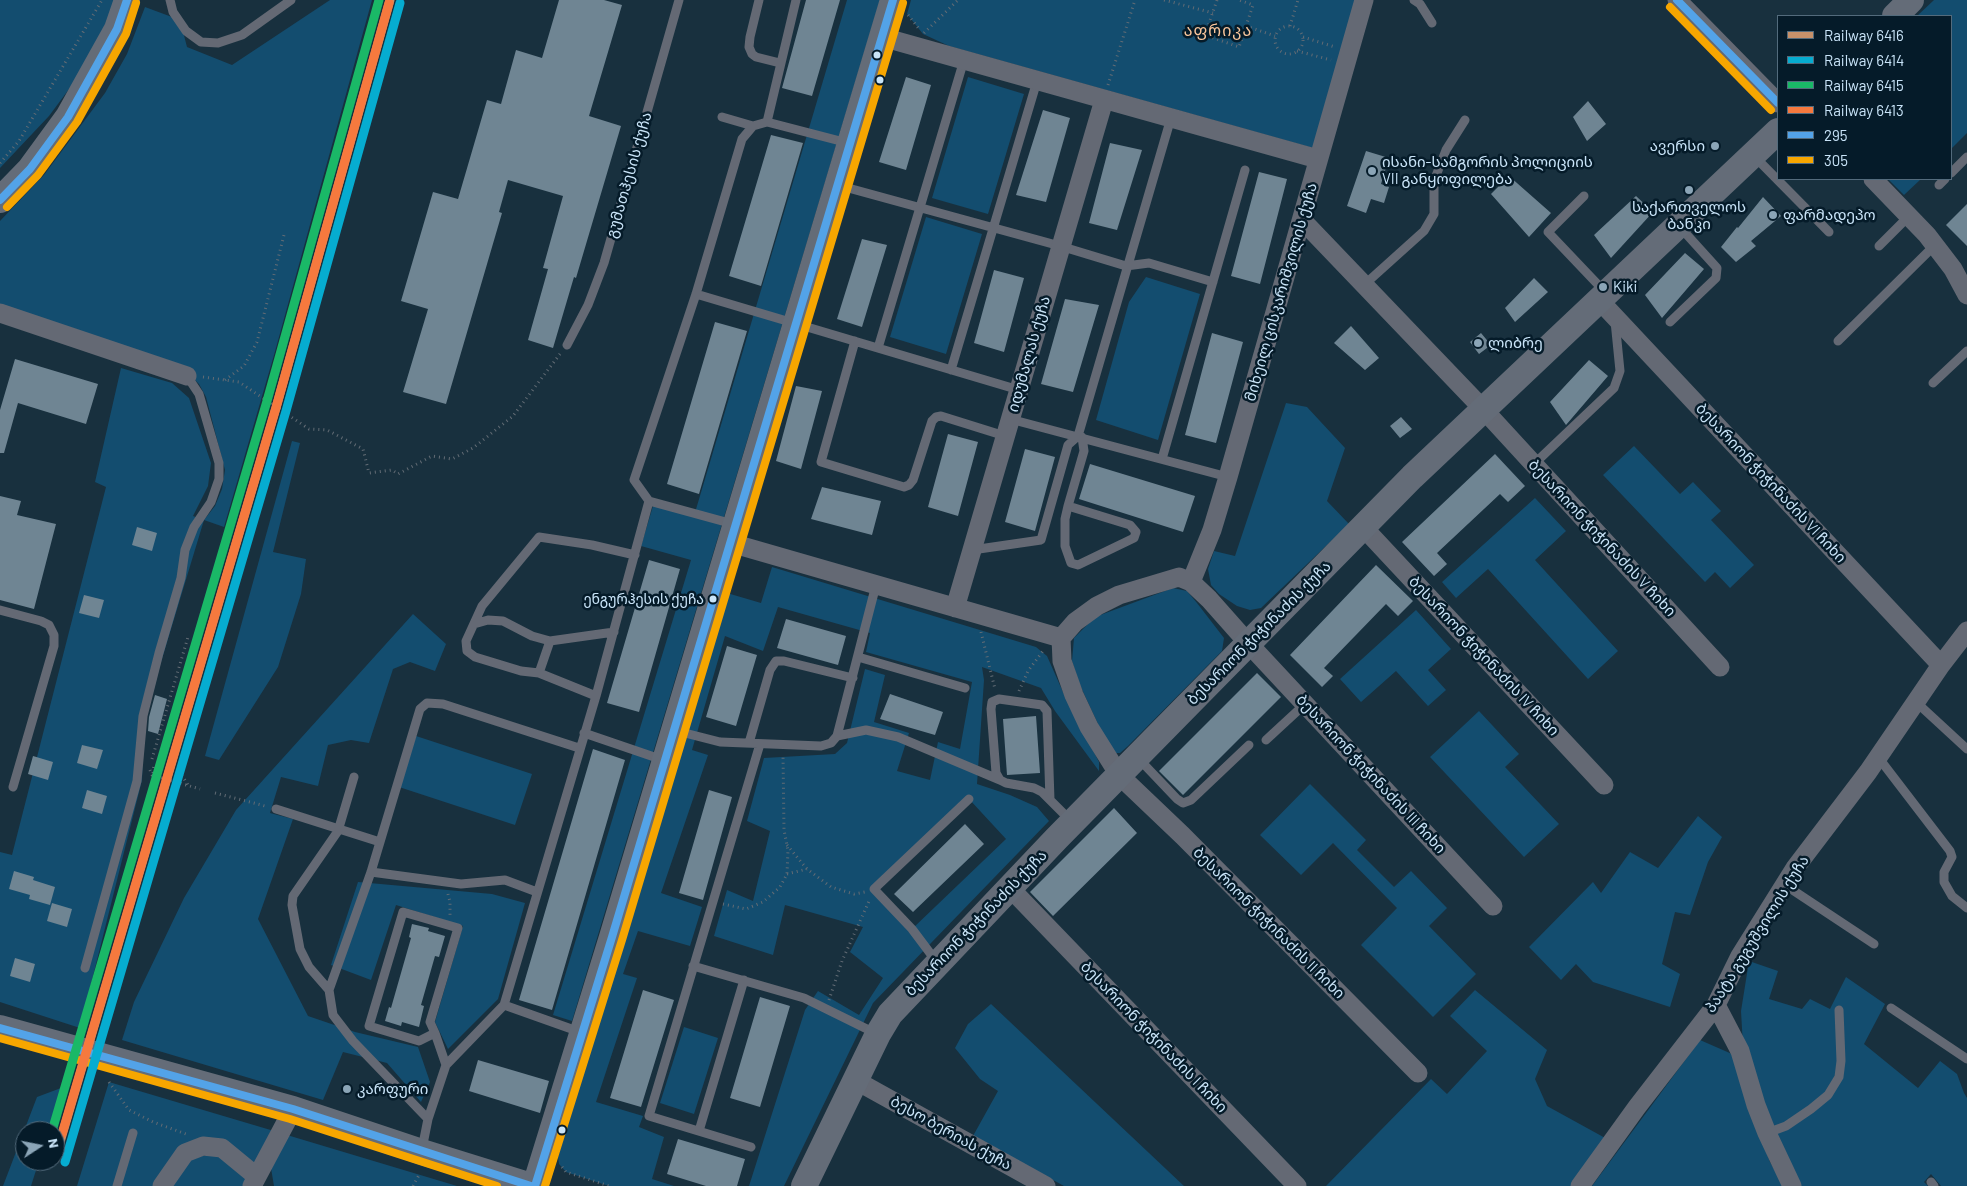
<!DOCTYPE html>
<meta charset="utf-8">
<style>
body{margin:0}
#map{position:relative;width:1967px;height:1186px;overflow:hidden;background:#18303e;font-family:Barlow,sans-serif}
canvas{display:block}
.legend{position:absolute;left:1777px;top:15px;width:175px;height:165px;box-sizing:border-box;background:#051b29;border:1px solid #536b7c;margin:0;padding:6px 9px;list-style:none;font-size:15px;color:#c9e4f8}
.legend li{display:flex;align-items:center;gap:10px;height:25px}
.legend b{width:25px;border:1px solid #536b7c}
.north{position:absolute;left:15px;top:1121px;width:50px;height:50px;box-sizing:border-box;background:#051b29;border:1px solid #536b7c;border-radius:50%;rotate:79deg;font-size:14px;font-weight:700;line-height:20px;text-align:center;color:#c9e4f8}
.north::after{content:'';display:block;margin:auto;width:18px;height:22px;background:#8ba5b7;clip-path:polygon(50% 0,100% 100%,50% 72%,0 100%)}
</style>
<div id="map">
<canvas width="1967" height="1186"></canvas>
<ul class="legend">
<li><b style="height:6px;background:#c7916a"></b>Railway 6416</li>
<li><b style="height:6px;background:#06acd0"></b>Railway 6414</li>
<li><b style="height:6px;background:#1ab867"></b>Railway 6415</li>
<li><b style="height:6px;background:#f6793e"></b>Railway 6413</li>
<li><b style="height:6px;background:#53a3e8"></b>295</li>
<li><b style="height:6px;background:#f7a600"></b>305</li>
</ul>
<div class="north">N</div>
</div>
<script>
const ctx = document.querySelector('canvas').getContext('2d');
ctx.lineJoin = 'round';
function fillPath(path, color) {
  ctx.fillStyle = color;
  ctx.fill(path, 'evenodd');
}
function toPath(rows) {
  const path = new Path2D();
  for (const r of rows) {
    if (r.length === 3) {
      path.moveTo(r[0] + r[2], r[1]);
      path.arc(r[0], r[1], r[2], 0, 2 * Math.PI);
      continue;
    }
    path.moveTo(r[0], r[1]);
    for (let i = 2; i < r.length; i += 2) path.lineTo(r[i], r[i + 1]);
  }
  return path;
}
function trace(path, color, width, dash) {
  ctx.strokeStyle = color;
  ctx.lineWidth = width;
  ctx.lineCap = dash ? 'butt' : 'round';
  ctx.setLineDash(dash || []);
  ctx.stroke(path);
}
function label(font, color, halo, rows, align = 'center') {
  ctx.font = font + ' Barlow,"Noto Sans Georgian",sans-serif';
  ctx.lineWidth = 5;
  ctx.setLineDash([]);
  ctx.textBaseline = 'middle';
  ctx.strokeStyle = halo;
  ctx.fillStyle = color;
  for (const [text, x, y, turn = 0] of rows) {
    ctx.save();
    ctx.translate(x, y);
    ctx.rotate((+turn || 0) * Math.PI / 180);
    ctx.textAlign = isNaN(turn) ? turn : align;
    if (halo) ctx.strokeText(text, 0, 0);
    ctx.fillText(text, 0, 0);
    ctx.restore();
  }
}
const green = toPath([
 [0,0,118,0,78,77,49,116,0,168],
 [330,0,372,0,274,355,224,527,204,520,161,662,144,727,142,780,80,1028,0,1002,0,852,12,855,106,487,95,482,121,368,172,383,189,398,211,463,208,486,193,516,204,520,215,506,222,489,225,470,206,397,199,384,184,369,0,304,0,221,44,175,105,93,127,54,145,7,180,20,187,47,232,65],
 [847,0,880,0,572,1021,553,1015,691,560,641,546,653,506,694,516],
 [911,0,1359,0,1313,148,949,46,923,34,907,14],
 [1934,0,1967,0,1967,133,1951,149,1951,16,1917,16],
 [968,77,1024,94,988,214,932,198],
 [1888,179,1921,179,1904,195],
 [926,217,982,234,946,354,890,337],
 [1146,277,1200,294,1158,440,1096,420,1129,302],
 [1286,403,1307,407,1345,448,1327,501,1349,524,1261,608,1250,610,1237,606,1219,594,1211,585,1208,569,1214,551,1235,556],
 [292,441,300,443,273,552,306,559,301,594,278,667,219,760,205,756],
 [1634,446,1680,494,1693,482,1721,511,1711,520,1754,565,1730,588,1715,572,1705,582,1603,475],
 [1535,498,1566,531,1535,560,1618,651,1588,679,1488,569,1456,598,1442,582],
 [772,567,1036,647,1047,656,1063,692,1099,762,1099,771,1055,711,1041,688,982,667,984,680,977,784,1010,795,1037,807,1049,821,873,1003,784,1186,749,1186,805,1010,818,991,859,1015,883,978,850,952,863,927,785,905,773,955,714,936,727,890,753,901,770,831,747,821,764,758,835,754,847,743,865,669,885,675,874,722,909,733,897,771,930,780,938,742,960,749,972,682,866,652,870,633,778,607,763,651,725,636,692,750,708,755,661,893,702,907,690,946,638,931,623,974,637,978,596,1102,643,1116,639,1127,664,1137,652,1179,674,1186,609,1186,566,1172,559,1164,558,1157,727,593,761,603],
 [969,799,1006,839,912,929,874,889],
 [1173,588,1187,591,1197,603,1224,638,1222,651,1128,746,1120,753,1115,753,1110,750,1079,683,1072,661,1074,638,1095,617],
 [1416,610,1451,649,1428,670,1446,690,1428,706,1396,671,1361,702,1340,679],
 [413,614,446,644,435,671,410,662,393,669,369,743,351,740,328,745,318,786,281,777,270,813,293,819,258,919,308,1016,355,1032,418,1047,430,1082,421,1102,387,1063,343,1052,323,1100,122,1040,134,1002,184,898,236,810],
 [1479,711,1519,754,1505,767,1559,824,1524,857,1430,757],
 [416,736,532,774,515,825,399,787],
 [1310,784,1366,840,1357,850,1394,887,1411,871,1447,908,1429,926,1476,974,1433,1017,1361,945,1397,908,1333,843,1301,875,1260,835],
 [1698,816,1722,837,1708,862,1690,915,1675,912,1662,964,1680,974,1670,1007,1593,982,1576,964,1561,980,1529,947,1593,882,1601,893,1630,852,1658,868],
 [358,882,492,894,525,903,498,999,448,1049,435,1022,463,926,396,905,371,980,331,965],
 [1749,961,1778,971,1769,999,1802,1009,1810,999,1830,1009,1846,977,1885,1004,1864,1044,1918,1088,1940,1061,1957,1074,1964,1093,1967,1098,1967,1186,1941,1186,1931,1174,1924,1182,1928,1186,1797,1186,1790,1172,1743,1046,1741,1011],
 [1475,990,1547,1050,1535,1079,1547,1106,1607,1139,1575,1186,1326,1186,1431,1079,1447,1094,1487,1051,1450,1016],
 [991,1004,1184,1186,1064,1186,973,1136,998,1091,980,1079,955,1048,968,1024],
 [684,1027,718,1038,694,1114,660,1103],
 [1700,1040,1732,1054,1770,1162,1784,1186,1592,1186],
 [109,1082,274,1131,254,1166,203,1142,157,1186,77,1186],
 [61,1088,48,1131,25,1131,25,1161,39,1161,31,1186,3,1186,37,1097],
 [287,1135,457,1186,274,1186,271,1168],
 [214,1154,250,1176,246,1186,171,1186,189,1158]
]);
const building = toPath([
 [559,0,604,0,622,5,589,116,621,126,576,278,574,277,553,348,528,340,548,269,543,268,563,196,508,180,499,212,502,213,446,404,403,392,428,309,401,301,433,192,458,199,487,100,501,104,516,50,542,58],
 [806,0,840,0,812,96,782,88],
 [906,77,931,85,906,170,879,162],
 [1588,101,1606,124,1587,141,1573,117],
 [1043,110,1070,118,1046,202,1016,195],
 [771,135,803,143,761,286,729,276],
 [1110,143,1142,150,1117,230,1089,223],
 [1366,151,1389,158,1381,184,1389,187,1384,203,1371,199,1366,213,1347,206],
 [1259,172,1287,179,1260,284,1231,276],
 [1509,176,1551,213,1529,237,1491,194],
 [1636,196,1653,212,1611,258,1594,235],
 [1763,197,1781,216,1751,241,1756,246,1736,262,1721,247,1737,227,1738,228],
 [1967,204,1967,246,1946,225],
 [862,239,887,245,862,327,837,319],
 [1685,253,1704,269,1662,318,1645,295],
 [994,270,1024,278,1004,352,974,343],
 [1534,278,1548,292,1515,322,1505,308],
 [1065,299,1099,305,1073,392,1041,384],
 [715,322,747,331,699,494,667,484],
 [1351,326,1379,358,1365,370,1334,343],
 [1212,333,1243,342,1216,443,1185,435],
 [1481,333,1491,345,1479,354,1470,342],
 [15,359,98,384,86,424,18,403,4,453,0,453,0,410],
 [1589,360,1608,376,1566,425,1550,402],
 [796,386,822,391,801,469,776,461],
 [1401,417,1412,429,1400,438,1390,426],
 [948,434,978,442,958,516,928,507],
 [1025,449,1055,457,1035,531,1005,522],
 [1495,454,1525,486,1508,502,1500,494,1437,553,1447,564,1434,576,1402,542],
 [1090,464,1195,496,1183,532,1079,499],
 [822,487,881,501,872,535,811,519],
 [0,496,21,501,17,515,56,524,34,609,0,600],
 [137,527,157,533,152,551,132,545],
 [649,560,680,569,639,712,607,703],
 [1376,565,1413,601,1398,616,1386,604,1324,668,1333,676,1322,687,1290,655],
 [84,595,104,600,99,618,79,613],
 [786,619,846,636,838,665,777,648],
 [727,646,757,655,736,726,706,717],
 [1257,673,1281,697,1183,795,1159,771],
 [890,694,943,712,935,735,880,719],
 [155,695,167,699,158,734,148,731,149,717],
 [1036,716,1040,773,1007,775,1003,719],
 [82,745,103,750,97,769,77,763],
 [593,749,625,760,552,1010,519,1000],
 [33,756,53,762,48,780,28,774],
 [87,790,107,796,102,814,82,808],
 [709,790,732,797,703,900,679,893],
 [1114,808,1137,833,1053,916,1030,892],
 [965,824,984,844,913,912,894,894],
 [14,871,34,877,33,880,55,887,50,905,29,899,30,895,9,889],
 [52,903,72,909,67,927,47,921],
 [412,924,429,928,428,931,445,936,439,957,435,956,421,1005,424,1006,419,1027,402,1022,401,1026,385,1021,389,1007,391,1008,411,938,409,937],
 [15,958,35,964,30,982,10,976],
 [643,990,674,1000,641,1107,610,1098],
 [760,997,790,1006,760,1107,730,1098],
 [478,1060,549,1081,540,1113,469,1091],
 [678,1139,745,1159,737,1186,706,1186,667,1174]
]);
const path = toPath([
 [1164,0,1213,13],
 [1217,0,1205,35,1239,47,1253,5,1239,0],
 [908,15,920,30],
 [1246,26,1275,36],
 [1290,26,1298,0],
 [1289,40,14],
 [924,33,958,0],
 [1303,37,1335,47],
 [1297,51,1331,60],
 [1108,85,1135,0],
 [0,163,19,141,102,0],
 [203,377,239,382,309,429,327,430,363,449,369,473,392,470,398,474,432,456,452,459,473,448,513,416,560,354],
 [225,380,244,366,257,342,284,235],
 [981,632,995,689],
 [1019,691,1028,671,1043,651],
 [152,759,188,637],
 [150,770,152,775,200,789],
 [179,771,188,785],
 [153,773,154,764],
 [215,793,265,806],
 [787,845,807,869,831,887,854,894,865,892],
 [787,874,807,869],
 [448,894,450,902,450,915],
 [723,904,746,909,763,902,780,887,787,874,788,850,784,830,783,755],
 [829,1000,842,961,870,899],
 [109,1082,129,1110,153,1122,186,1134],
 [562,1167,566,1172,609,1186],
 [413,1186,419,1175]
]);
const lane = toPath([
 [170,0,173,12,186,31,201,42,218,43,242,35,291,0],
 [759,0,750,37,749,47,752,54,756,57,780,63],
 [1414,0,1420,4,1432,23],
 [722,117,753,126],
 [767,122,796,0],
 [1755,157,1829,232],
 [1951,173,1967,157],
 [1939,185,1945,179],
 [841,186,1060,246,1126,266,1149,263,1213,282],
 [1584,196,1548,232,1605,292],
 [1879,246,1909,216],
 [1364,285,1424,231,1434,214,1434,181,1446,150,1465,120],
 [696,294,1019,390],
 [1670,322,1716,278,1717,268,1679,226],
 [855,341,821,462,904,487,909,485,913,480,932,421,936,417,941,416,1005,436],
 [1838,341,1935,245],
 [567,345,588,305,604,263,679,0],
 [878,348,964,60],
 [951,370,1037,81],
 [1933,383,1967,351],
 [1010,419,1228,477],
 [1162,459,1245,170],
 [1534,464,1614,388,1620,371,1615,321],
 [1068,506,1130,525,1136,532,1134,538,1078,565,1071,563,1065,546,1065,519,1068,506,1084,451,1082,437],
 [733,524,649,501,634,480,696,294,742,139,753,126,767,122,848,143],
 [972,550,1041,540,1068,445,1078,436,1171,118],
 [0,610,41,621,49,625,54,635,54,646,13,787],
 [474,624,488,620,503,621,532,636,550,641,614,632],
 [858,657,965,688],
 [539,673,550,641],
 [596,696,539,673,521,671,475,657,467,651,466,641,482,606,539,537,592,545,635,555],
 [1916,702,1967,749],
 [677,731,720,742,821,746,831,743,837,736,876,585],
 [584,733,663,760],
 [837,736,866,730,898,737,1000,780],
 [1266,740,1305,704],
 [749,743,770,670,776,661,784,661,853,678],
 [1878,757,1950,851,1952,857,1944,872,1944,882,1952,896,1967,908],
 [1138,758,1177,799,1183,803,1191,800,1249,745],
 [1050,800,1047,711,1042,705,999,699,992,702,991,709,996,773,1000,780,1006,783,1034,788,1042,792,1071,821],
 [276,809,380,842],
 [371,872,461,884,505,880,537,892],
 [1785,885,1874,944],
 [936,961,912,929,874,889,969,799],
 [693,966,804,998,875,1033],
 [85,968,137,781,143,716,159,653,181,578,185,550,194,527,211,502,219,479,219,463,199,394,187,376],
 [329,990,309,967,300,949,292,905,293,896,338,831,354,777],
 [1891,1008,1967,1059],
 [580,1032,504,1005,596,696,649,501],
 [446,1065,504,1005],
 [428,1119,446,1065,435,1033,430,1022,458,928,403,912,369,1026,419,1041,435,1033],
 [699,1131,744,980],
 [1767,1133,1786,1126,1811,1109,1828,1095,1839,1077,1841,1061,1839,1010],
 [751,1147,649,1116,760,744],
 [422,1149,428,1119,353,1041,333,1015,329,990,371,872,420,709,427,703,443,704,579,748],
 [1931,1182,1934,1186],
 [117,1186,133,1133]
]);
const street = toPath([
 [1677,0,1778,103],
 [882,37,1318,159],
 [1873,179,1927,235,1953,269,1967,295],
 [1302,220,1484,410,1720,667],
 [1600,301,1941,665],
 [0,313,187,376],
 [1363,527,1604,785],
 [731,543,1061,638],
 [1191,582,1212,530,1228,477,1364,0],
 [955,608,1104,100],
 [1010,888,1297,1186],
 [1716,1005,1740,1051,1756,1105,1767,1133,1792,1186],
 [1418,1073,1183,836,1119,775,1089,727,1074,695,1062,661,1061,638,1075,622,1097,606,1119,595,1179,577,1191,582,1209,599,1248,643,1493,906],
 [855,1080,1046,1186],
 [162,1186,185,1153,203,1146,222,1148,256,1176],
 [252,1186,293,1109],
 [1580,1186,1637,1107,1716,1005,1740,956,1795,868,1868,772,1941,665,1967,631]
]);
const secondary = toPath([
 [1895,16,1911,0],
 [0,200,30,169,68,117,117,29,127,0],
 [0,1028,293,1109,422,1152,531,1186],
 [535,1186,612,937,893,0],
 [804,1186,878,1034,890,1014,1057,838,1412,477,1778,131]
]);
const bus1 = toPath([
 [1677,0,1778,103],
 [0,200,30,169,68,117,117,29,127,0],
 [0,1028,293,1109,531,1186],
 [535,1186,612,937,893,0]
]);
const bus2 = toPath([
 [1670,7,1771,110],
 [7,207,38,175,77,122,126,34,136,3],
 [0,1038,290,1119,497,1186],
 [545,1186,622,940,903,3]
]);
const rail1 = toPath([
 [55,1159,276,408,390,0]
]);
const rail2 = toPath([
 [65,1162,286,411,400,3]
]);
const rail3 = toPath([
 [52,1131,267,401,379,0]
]);
const rail4 = toPath([
 [62,1134,277,404,389,3]
]);
const markers = [
 [877,55,4.5,"#c9e4f8"],
 [880,80,4.5,"#c9e4f8"],
 [1715,146,5,"#8ba5b7"],
 [1372,171,5,"#8ba5b7"],
 [1689,190,5,"#8ba5b7"],
 [1773,215,5,"#8ba5b7"],
 [1603,287,5,"#8ba5b7"],
 [1478,343,5,"#8ba5b7"],
 [713,599,4.5,"#c9e4f8"],
 [347,1089,5,"#8ba5b7"],
 [562,1130,4.5,"#c9e4f8"]
];
const busNames = [
 ["ენგურჰესის ქუჩა",704,599]
];
const poiNames = [
 ["ავერსი",1705,146,"right"],
 ["ისანი-სამგორის პოლიციის",1382,162],
 ["VII განყოფილება",1382,179],
 ["საქართველოს",1689,207,"center"],
 ["ბანკი",1689,224,"center"],
 ["ფარმადეპო",1783,215],
 ["Kiki",1613,287],
 ["ლიბრე",1488,343],
 ["კარფური",357,1089]
];
const streetNames = [
 ["გუმათჰესის ქუჩა",629,175,-74],
 ["მიხეილ ცისკარიშვილის ქუჩა",1281,292,-74],
 ["იდუმალას ქუჩა",1029,354,-74],
 ["ბესარიონ ჭიჭინაძის VI ჩიხი",1771,483,47],
 ["ბესარიონ ჭიჭინაძის V ჩიხი",1602,538,47],
 ["ბესარიონ ჭიჭინაძის ქუჩა",1259,633,-45],
 ["ბესარიონ ჭიჭინაძის IV ჩიხი",1484,656,47],
 ["ბესარიონ ჭიჭინაძის III ჩიხი",1371,774,47],
 ["ბესარიონ ჭიჭინაძის ქუჩა",976,923,-46],
 ["ბესარიონ ჭიჭინაძის II ჩიხი",1269,923,45],
 ["პაატა გუგუშვილის ქუჩა",1757,934,-58],
 ["ბესარიონ ჭიჭინაძის I ჩიხი",1154,1037,46],
 ["ბესო ბერიას ქუჩა",951,1133,29]
];
const neighbourhoodNames = [
 ["აფრიკა",1218,31]
];
fillPath(green, '#134d6f');
fillPath(building, '#6f8593');
trace(path, '#636c75', 3, [1, 4]);
trace(lane, '#646974', 9);
trace(street, '#646974', 19);
trace(secondary, '#646c78', 26);
trace(bus1, '#53a3e8', 8);
trace(bus2, '#f7a600', 8);
trace(rail1, '#c7916a', 9);
trace(rail2, '#06acd0', 9);
trace(rail3, '#1ab867', 9);
trace(rail4, '#f6793e', 9);
for (const [x, y, r, color] of markers) {
  const dot = new Path2D();
  dot.arc(x, y, r, 0, 2 * Math.PI);
  ctx.fillStyle = color;
  ctx.fill(dot);
  trace(dot, '#051b29', 2);
}
label('14px', '#c9e4f8', '#051b29', busNames, 'right');
label('15px', '#c9e4f8', '#051b29', poiNames, 'left');
label('15px', '#c9e4f8', '#051b29', streetNames);
ctx.letterSpacing = '1px';
label('16px', '#f8c59b', '#051b29', neighbourhoodNames);
ctx.letterSpacing = '0px';
</script>
